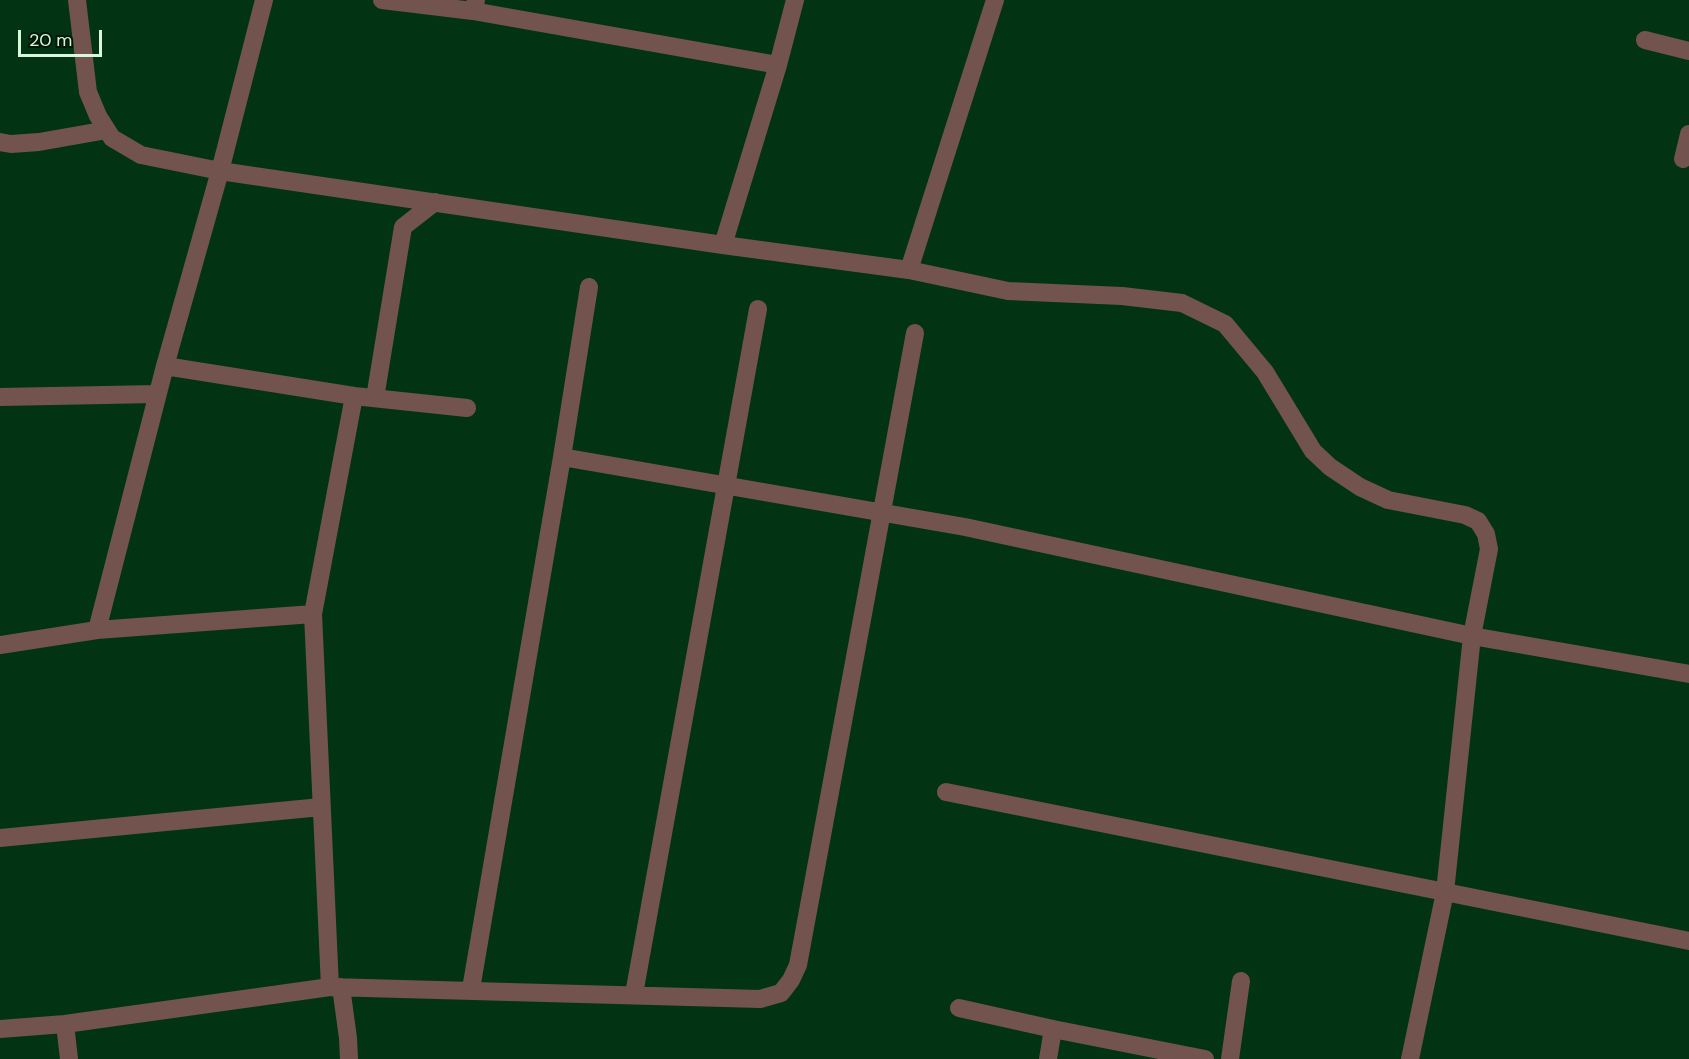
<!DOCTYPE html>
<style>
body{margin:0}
#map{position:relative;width:1689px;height:1059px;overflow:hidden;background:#023414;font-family:"DM Sans",sans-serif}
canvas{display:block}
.scale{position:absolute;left:18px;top:30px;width:84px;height:27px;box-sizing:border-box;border:3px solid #d8f7dd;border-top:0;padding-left:8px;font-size:18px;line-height:21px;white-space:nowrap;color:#d8f7dd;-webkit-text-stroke:4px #011807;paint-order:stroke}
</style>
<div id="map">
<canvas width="1689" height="1059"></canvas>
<div class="scale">20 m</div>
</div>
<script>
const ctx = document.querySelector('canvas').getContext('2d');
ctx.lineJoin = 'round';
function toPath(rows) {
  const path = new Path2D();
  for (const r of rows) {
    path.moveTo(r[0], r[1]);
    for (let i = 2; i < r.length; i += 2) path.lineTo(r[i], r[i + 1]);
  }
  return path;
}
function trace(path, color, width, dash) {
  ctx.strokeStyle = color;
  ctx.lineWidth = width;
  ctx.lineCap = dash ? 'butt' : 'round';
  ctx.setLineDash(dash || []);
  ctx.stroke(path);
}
const street = toPath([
 [77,0,88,92,98,116,112,138,141,155,220,171,723,245,909,270,1008,291,1122,296,1182,303,1225,324,1265,372,1313,451,1330,467,1360,487,1388,500,1465,515,1478,521,1486,534,1489,549,1472,636,1445,892,1410,1059],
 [382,0,473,11],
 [476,0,473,11,778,65],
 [1645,40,1689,51],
 [0,142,11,144,39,142,107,130],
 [1683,159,1689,134],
 [723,245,778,65,795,0],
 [909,270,995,0],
 [165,366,354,396,467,408],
 [0,397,157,394],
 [375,398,403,227,435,202],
 [562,457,965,527,1472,636,1689,674],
 [313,614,354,396],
 [97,630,313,614,330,987,760,999,781,993,791,980,798,965,915,333],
 [0,645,97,630,165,366,220,171,264,0],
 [946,792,1689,941],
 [0,838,321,807],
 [341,987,348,1038,349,1059],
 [471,989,562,457,589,287],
 [634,994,758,309],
 [959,1008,1053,1029,1205,1059],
 [65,1024,69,1059],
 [0,1029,65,1024,330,987],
 [1048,1059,1053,1029],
 [1230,1059,1241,981]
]);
trace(street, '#72534e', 18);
</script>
